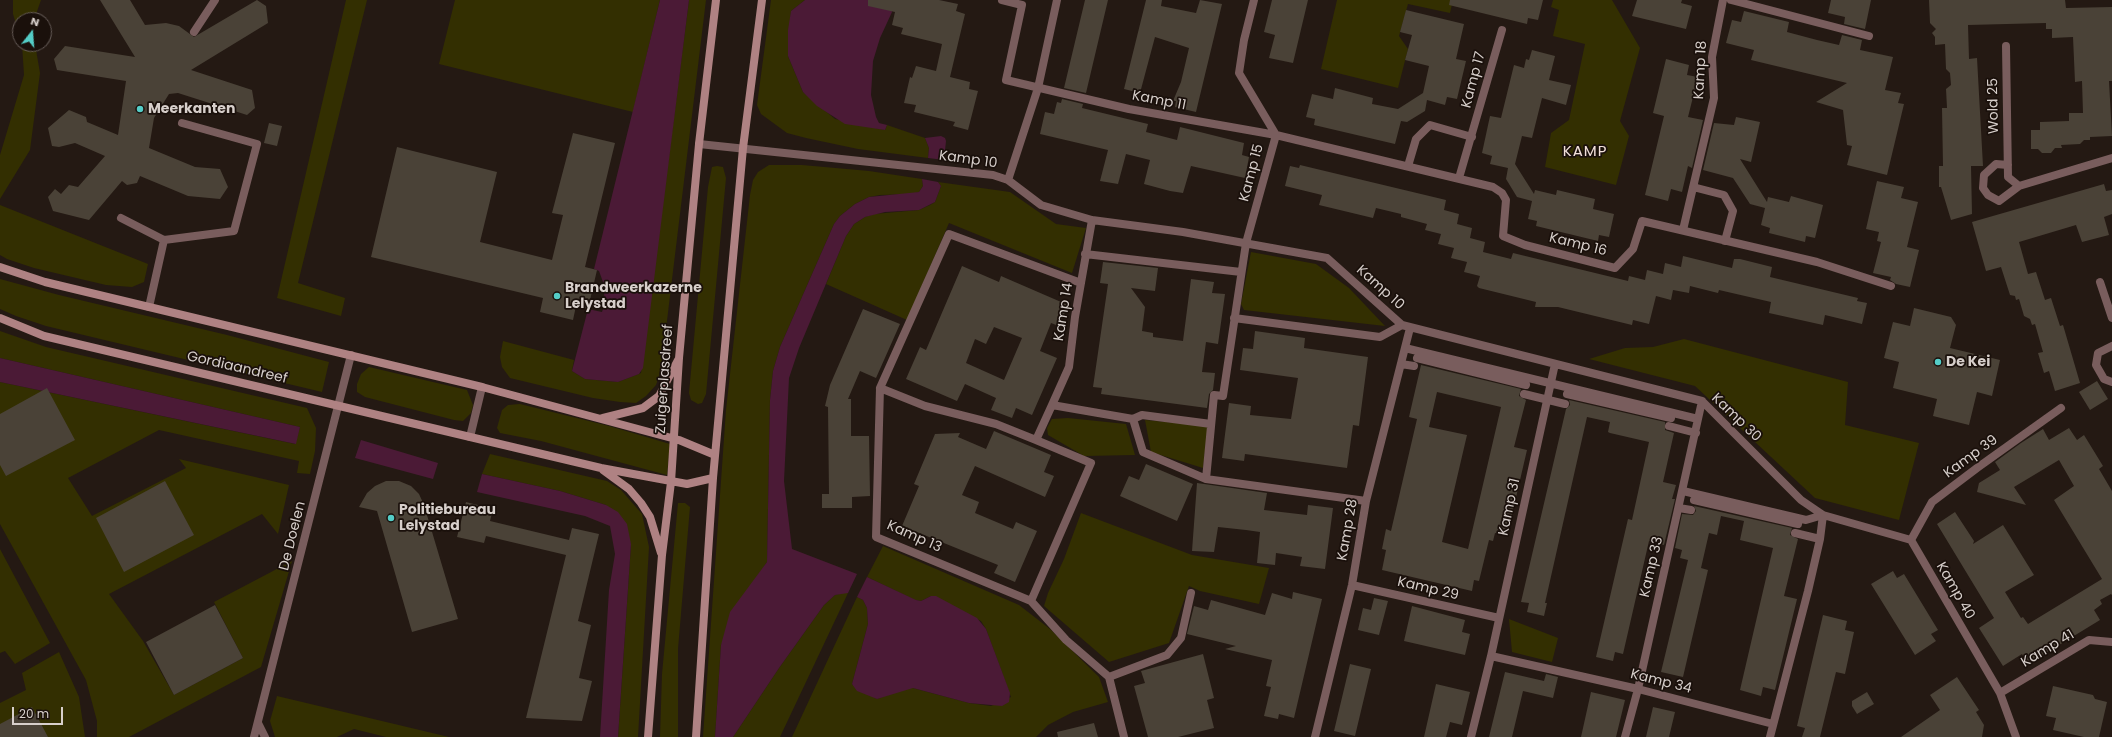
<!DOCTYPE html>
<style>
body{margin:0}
#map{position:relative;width:2112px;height:737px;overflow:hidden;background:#241913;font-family:Poppins,sans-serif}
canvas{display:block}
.north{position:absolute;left:12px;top:12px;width:40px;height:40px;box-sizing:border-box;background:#1a100b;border:1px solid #665c58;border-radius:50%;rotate:17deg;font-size:11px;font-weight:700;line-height:16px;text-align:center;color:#d7cfcb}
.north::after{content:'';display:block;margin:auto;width:14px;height:18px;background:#54cdc7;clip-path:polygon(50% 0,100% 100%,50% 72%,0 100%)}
.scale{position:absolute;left:12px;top:707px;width:51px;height:18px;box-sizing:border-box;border:2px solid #d7cfcb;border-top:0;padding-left:5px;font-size:12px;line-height:14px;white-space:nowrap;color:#d7cfcb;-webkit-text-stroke:3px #1a100b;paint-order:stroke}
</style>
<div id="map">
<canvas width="2112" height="737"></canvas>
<div class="north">N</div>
<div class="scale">20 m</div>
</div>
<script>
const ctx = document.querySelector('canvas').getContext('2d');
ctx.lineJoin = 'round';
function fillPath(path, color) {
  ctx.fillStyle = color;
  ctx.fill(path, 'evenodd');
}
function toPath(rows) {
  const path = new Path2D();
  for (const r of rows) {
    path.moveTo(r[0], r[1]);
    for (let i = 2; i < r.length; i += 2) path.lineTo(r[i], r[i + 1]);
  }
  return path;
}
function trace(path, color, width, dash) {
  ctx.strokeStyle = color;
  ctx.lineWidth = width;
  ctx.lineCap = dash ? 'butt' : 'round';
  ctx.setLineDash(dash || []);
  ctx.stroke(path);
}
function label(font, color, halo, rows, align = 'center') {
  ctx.font = font + ' Poppins,sans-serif';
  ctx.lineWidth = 3.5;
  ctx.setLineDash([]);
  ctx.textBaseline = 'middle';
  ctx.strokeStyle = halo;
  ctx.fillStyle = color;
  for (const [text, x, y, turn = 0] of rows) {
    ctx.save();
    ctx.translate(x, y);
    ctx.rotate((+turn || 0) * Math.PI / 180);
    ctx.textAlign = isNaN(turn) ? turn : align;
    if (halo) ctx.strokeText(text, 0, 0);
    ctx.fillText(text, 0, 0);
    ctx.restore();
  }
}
const green = toPath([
 [13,0,41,0,34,20,20,20,20,37,13,14],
 [346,0,367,0,298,283,345,298,341,316,277,298],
 [455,0,660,0,633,112,439,64],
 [689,0,706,0,661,370,656,385,646,396,636,403,620,402,593,398,510,378,502,367,500,357,503,341,574,360,572,371,585,379,618,382,641,373],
 [771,0,805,0,791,11,788,56,803,92,835,119,885,130,887,125,925,138,929,148,928,158,858,149,806,138,787,133,761,114,757,105],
 [1337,0,1453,0,1450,13,1408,4,1399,36,1408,49,1398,88,1321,69],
 [1553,0,1612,0,1640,48,1620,121,1629,136,1616,185,1545,167,1551,133,1569,120,1585,44,1553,36,1559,10,1551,7],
 [22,44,35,44,40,73,30,150,0,199,0,155,24,75],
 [769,165,802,165,869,171,922,179,923,186,919,192,913,194,880,195,869,197,855,204,840,216,834,224,780,347,773,371,770,400,767,562,752,584,721,645,715,737,703,737,726,410,750,195,753,180,758,172],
 [717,166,723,167,726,178,706,394,702,403,698,404,691,400,689,393,708,187,712,167],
 [938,182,1010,192,1056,224,1086,228,1072,273,949,223,907,320,826,284,846,236,854,224,865,217,874,214,919,210,930,205,935,202,941,186],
 [0,205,148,264,144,282,132,287,106,285,34,268,7,259,0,255],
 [1251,252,1316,264,1349,288,1385,326,1244,310,1241,304],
 [0,279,59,295,227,335,329,362,322,392,46,326,16,316,0,309],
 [0,331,46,347,307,408,316,428,315,451,310,474,297,473,299,461,159,430,68,478,92,516,186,468,179,459,289,485,278,534,262,514,109,594,143,641,174,695,243,658,214,602,292,561,261,667,129,737,97,737,97,721,86,680,0,524,0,382,295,444,300,427,0,358],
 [1684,339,1848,382,1845,425,1919,443,1899,520,1815,498,1695,386,1589,359,1625,348,1653,347],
 [369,367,467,390,473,405,471,413,463,421,454,420,365,397,357,392,357,384,361,374],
 [520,404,609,426,670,444,667,475,541,441,500,433,497,428,502,410,508,405],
 [1068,418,1126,424,1135,455,1084,456,1048,435,1047,428,1052,419],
 [1145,420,1208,426,1203,468,1151,452],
 [490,454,607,481,621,490,642,514,649,547,638,737,618,737,631,544,606,505,560,491,482,474],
 [678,503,685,503,690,507,678,649,678,737,660,737,662,674],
 [1081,513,1192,555,1269,568,1259,604,1200,591,1189,586,1169,643,1109,662,1044,606,1048,593,1064,559],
 [883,546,1019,605,1050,629,1099,677,1108,702,1073,712,1048,725,1036,737,792,737,857,597,863,600,867,608,868,624,852,684,877,699,909,687,969,703,991,706,1011,697,986,629,981,621,931,596,921,601,915,600,867,577],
 [0,549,50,643,15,664,5,651,0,653],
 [846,592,848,593,780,737,733,737,779,668,824,605,835,595],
 [1509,619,1558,638,1552,662,1512,652],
 [59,652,79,697,85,737,0,737,0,703,26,690,22,673],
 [277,696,449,737,386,737,354,729,337,737,275,737,270,721]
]);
const water = toPath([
 [660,0,689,0,643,368,639,374,618,382,585,379,572,371,588,309,602,312,605,303,603,282,599,271,594,269],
 [805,0,889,0,892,12,880,38,873,61,871,95,876,117,879,123,887,125,885,130,845,124,817,106,803,92,788,56,788,30,791,11],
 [941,136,945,138,946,141,944,160,928,158,929,148,925,138],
 [922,179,938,182,941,186,935,202,919,210,885,212,865,217,854,224,846,236,799,348,789,378,784,481,792,549,857,574,848,593,835,595,824,605,779,668,733,737,715,737,721,645,730,612,767,562,770,400,773,371,780,347,834,224,840,216,855,204,869,197,919,192,923,186],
 [0,358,300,427,296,444,0,382],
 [361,440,438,463,433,479,355,458],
 [482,474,560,491,606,505,618,512,627,524,631,544,618,737,600,737,609,590,615,554,610,526,585,516,477,492],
 [867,577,916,600,921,601,931,596,936,596,977,618,986,629,1010,693,1009,702,1002,706,969,703,913,688,877,699,857,691,852,684,868,624,867,608,863,600,857,597]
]);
const building = toPath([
 [100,0,130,0,145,25,166,23,179,26,194,37,257,0,266,6,268,23,191,70,252,90,255,108,247,115,178,93,169,94,154,118,149,148,195,167,220,169,228,187,220,199,188,196,140,176,137,183,127,185,122,181,89,220,53,211,48,197,55,189,61,194,69,185,78,187,105,156,75,143,59,147,52,146,48,128,69,110,86,117,87,122,118,135,126,81,57,70,54,59,65,46,135,57],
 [868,0,939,0,958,4,956,11,965,14,950,77,970,82,969,89,978,91,968,130,953,126,955,122,914,112,916,105,904,103,910,77,912,78,916,66,936,71,942,44,901,34,903,28,892,25,895,12,868,6],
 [1085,0,1108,0,1086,93,1064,88],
 [1146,0,1162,0,1161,6,1196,13,1200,0,1222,4,1196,112,1175,107,1176,101,1173,101,1181,82,1189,48,1155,37,1140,93,1124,89],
 [1272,0,1308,0,1293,63,1269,58,1275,35,1264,32],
 [1450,0,1543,0,1538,20,1528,18,1527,24,1449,5],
 [1637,0,1682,0,1681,3,1692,6,1686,29,1632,16],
 [1831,0,1871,0,1865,29,1844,24,1845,17,1828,13],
 [1929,0,2065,0,2066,8,2112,7,2112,81,2109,81,2112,136,2090,137,2090,140,2084,140,2080,144,2061,145,2062,148,2055,148,2051,153,2042,153,2038,149,2031,149,2031,130,2040,130,2040,122,2069,121,2069,113,2083,113,2082,81,2075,82,2073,37,2052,38,2052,29,2046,29,2046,23,1968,25,1969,59,1977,58,1983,166,1971,166,1972,214,1951,220,1941,187,1939,187,1939,166,1943,166,1942,108,1947,108,1946,89,1951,85,1950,73,1946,69,1945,44,1935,45,1935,37,1932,33,1936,29,1930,23],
 [1406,10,1464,24,1456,59,1466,61,1457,99,1447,97,1445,105,1427,100,1425,111,1407,122,1401,121,1395,144,1314,125,1315,119,1306,117,1312,94,1333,99,1335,88,1373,98,1372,104,1398,109,1423,93,1429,66,1405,60,1412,35,1400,32],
 [1744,11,1789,22,1787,32,1817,40,1839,45,1842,35,1862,40,1860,50,1893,57,1885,90,1901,93,1898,103,1904,104,1887,175,1847,165,1852,146,1847,145,1843,110,1816,102,1847,83,1751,60,1754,50,1726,43,1732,20,1741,22],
 [1532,50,1555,56,1549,80,1571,85,1566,105,1542,98,1532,138,1522,136,1515,164,1534,194,1535,190,1556,195,1557,190,1595,199,1593,209,1614,214,1609,237,1599,235,1598,241,1536,226,1537,221,1528,219,1532,201,1517,197,1506,179,1508,168,1490,164,1492,156,1482,153,1490,116,1501,118,1514,65,1524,68,1526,59,1529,60],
 [1666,59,1689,65,1687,75,1698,77,1688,117,1703,120,1692,168,1688,166,1682,192,1671,189,1668,201,1645,195,1664,116,1653,113],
 [1062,99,1083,104,1082,108,1148,124,1146,132,1177,140,1180,127,1244,143,1242,155,1249,157,1245,178,1191,166,1183,193,1170,191,1144,184,1150,160,1126,154,1118,184,1100,181,1108,150,1040,134,1045,112,1054,114,1057,102,1061,103],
 [1736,117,1760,122,1751,162,1740,159,1767,202,1768,197,1789,202,1791,196,1823,205,1815,238,1806,236,1805,242,1769,233,1770,228,1761,225,1765,208,1750,204,1733,178,1703,170,1714,123,1734,125],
 [269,123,282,126,277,146,264,143],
 [573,133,615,143,585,267,597,270,588,309,576,306,573,320,540,312,543,298,371,257,397,147,497,172,480,242,552,260,563,215,552,213],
 [1300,165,1446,200,1444,210,1459,214,1457,224,1472,228,1470,238,1485,242,1483,252,1511,259,1513,253,1628,281,1629,276,1645,280,1647,270,1663,274,1665,263,1681,267,1683,256,1732,268,1734,259,1740,259,1772,267,1770,277,1858,298,1857,301,1867,303,1862,324,1825,315,1823,325,1769,313,1771,302,1719,290,1718,293,1690,286,1689,293,1673,290,1671,300,1656,296,1649,324,1633,320,1632,325,1558,307,1535,307,1536,302,1479,288,1477,286,1480,276,1464,272,1467,262,1451,258,1454,248,1438,244,1441,234,1425,230,1427,224,1401,217,1401,214,1376,208,1373,218,1319,205,1322,195,1285,186,1290,166,1299,168],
 [1877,181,1904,187,1901,198,1918,202,1907,247,1919,250,1910,287,1896,284,1890,280,1891,277,1873,273,1881,242,1877,241,1879,232,1866,229],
 [2104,184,2106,191,2112,190,2112,214,2104,217,2109,235,2082,242,2076,225,2019,242,2028,274,2036,272,2045,300,2051,298,2060,326,2063,325,2080,383,2055,391,2049,371,2044,373,2038,353,2043,352,2035,324,2032,325,2030,319,2024,316,2019,299,2016,300,2015,296,2010,295,2001,267,1986,271,1972,222],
 [1103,262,1158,268,1155,291,1131,288,1145,307,1142,331,1153,333,1153,337,1183,341,1191,279,1214,282,1212,293,1225,294,1218,344,1206,342,1202,372,1215,373,1213,390,1209,394,1207,408,1101,394,1102,388,1093,387,1108,284,1100,283],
 [962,266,999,282,1001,276,1068,305,1059,326,1051,323,1040,351,1057,358,1032,415,1016,408,1012,418,991,410,996,398,965,384,957,401,906,379,920,347,926,350],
 [994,327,1022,338,1004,380,966,363,975,339,986,344],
 [1914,308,1951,317,1956,325,1950,348,2000,360,1992,396,1977,392,1969,425,1933,416,1937,399,1893,388,1899,362,1884,358,1893,322,1910,326],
 [863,309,900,324,876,378,860,371,848,399,851,399,851,436,869,436,870,496,852,497,852,508,822,508,822,494,829,494,828,407,825,406,830,385],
 [1255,331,1305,338,1304,348,1368,357,1359,426,1353,425,1347,468,1245,454,1244,461,1222,458,1229,403,1251,406,1250,415,1291,419,1298,378,1240,370,1243,348,1253,349],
 [1421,365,1521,389,1519,396,1526,400,1514,447,1527,450,1507,536,1495,533,1493,541,1489,540,1479,581,1474,580,1472,591,1382,570,1386,550,1382,549,1386,529,1391,531,1417,419,1409,417],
 [1437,392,1501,407,1468,549,1442,542,1467,435,1429,427],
 [2097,381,2108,399,2090,410,2079,392],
 [47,388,75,440,6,476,0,465,0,414],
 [1569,400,1665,422,1665,430,1674,433,1663,482,1676,485,1672,499,1675,499,1664,545,1649,541,1623,654,1615,652,1613,661,1596,657,1628,519,1632,520,1649,442,1610,433,1608,432,1610,422,1587,417,1545,603,1547,603,1544,616,1527,612,1529,603,1521,602,1566,409,1570,405],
 [2069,428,2077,440,2084,435,2103,466,2099,469,2112,491,2112,595,2111,594,2100,600,2102,604,2094,610,2100,620,2028,664,2022,654,2003,666,1979,628,1994,618,1937,524,1955,512,1974,541,1973,544,2003,525,2034,575,2005,592,2021,618,2023,617,2028,624,2102,579,2054,500,2074,486,2059,460,2014,487,2026,505,1977,492,1979,483,2000,470,1995,462,2021,443,2043,429,2049,440],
 [994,431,1051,455,1044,472,1054,476,1045,497,975,466,962,495,979,502,975,513,1013,529,1016,522,1037,531,1015,582,994,573,998,565,902,526,919,486,914,484,935,434,960,433,958,437,986,449],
 [1146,464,1193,484,1177,521,1120,496,1129,476,1139,480],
 [165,481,194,535,124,572,96,518],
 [386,481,399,481,411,486,419,494,424,505,458,619,412,632,377,511,359,507,367,493,375,486],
 [1197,483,1267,493,1264,510,1307,515,1308,505,1333,508,1325,569,1300,566,1302,557,1276,553,1275,565,1257,563,1260,532,1246,530,1218,527,1214,552,1192,551],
 [466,502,493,509,490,521,569,540,572,528,599,534,578,621,591,625,579,678,592,681,582,721,526,718,566,555,486,536,484,543,457,537],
 [1694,506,1792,528,1790,535,1798,539,1784,596,1797,599,1775,690,1763,687,1761,696,1740,690,1773,548,1740,540,1744,521,1721,516,1717,535,1709,533,1701,568,1708,570,1683,677,1661,672,1688,560,1680,558,1682,550,1675,548,1682,514,1693,515,1696,511],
 [1893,571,1897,578,1904,574,1938,630,1931,634,1936,641,1915,655,1871,584],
 [1293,592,1322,599,1294,718,1279,714,1278,719,1264,716,1271,687,1266,686,1272,660,1225,649,1236,646,1187,634,1194,606,1208,610,1211,600,1265,615,1272,593,1292,599],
 [1374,598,1388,601,1379,635,1358,630,1363,608,1371,610],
 [215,605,243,658,174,695,146,642],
 [1412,606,1465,620,1462,632,1470,634,1465,655,1404,641],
 [1823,615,1847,621,1845,630,1854,632,1845,674,1836,672,1820,737,1802,737,1805,728,1797,726],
 [1203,654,1214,698,1207,700,1214,728,1178,737,1148,737,1134,686,1145,683,1141,671],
 [1350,664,1371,669,1355,736,1334,731],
 [1505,672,1544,681,1546,674,1558,677,1553,698,1523,691,1512,737,1489,737],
 [1957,677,1979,710,1976,712,1984,725,1982,737,1901,737,1940,710,1930,695],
 [1436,684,1470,692,1462,725,1450,722,1446,737,1424,737],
 [2053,686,2093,695,2095,699,2107,702,2099,737,2084,737,2053,730,2056,718,2046,716],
 [1591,692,1625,700,1616,737,1581,737],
 [1867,692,1874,704,1857,714,1852,706,1852,701],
 [32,707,48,737,0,737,0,724],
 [1653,707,1675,712,1669,737,1646,737],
 [1094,723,1098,737,1058,737,1057,732]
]);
const street = toPath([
 [1002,0,1022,5,1006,80,1129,109,1276,135,1493,187,1502,193,1506,200,1503,236,1525,245,1615,268,1633,249,1642,221,1817,262,1891,286],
 [1731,0,1869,36],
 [194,32,215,0],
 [2006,46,2008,177,2019,186,2112,158],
 [699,144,993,175,1008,180,1041,205,1092,220,1183,232,1327,258,1402,325,1380,337,1234,318],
 [2008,165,1996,164,1984,175,1983,188,1988,195,1999,201,2019,186],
 [1408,166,1416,139,1430,125,1472,137],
 [1459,178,1502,30],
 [1008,180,1038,88,1057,0],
 [1693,187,1724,195,1733,211,1725,241],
 [121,218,164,240,149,307],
 [1092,220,1075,317,1069,367,1052,405,1133,419,1143,452,1206,479,1366,501],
 [1683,230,1714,98,1712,57,1723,0],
 [164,240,234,231,257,144,182,123],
 [1085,254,1241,272],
 [2100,282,2112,318],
 [1081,283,949,234,880,388,876,537,1031,601,1066,640,1109,677,1167,655,1181,638,1191,593],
 [1402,325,1702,401,1801,500,1823,515,1911,540,2000,693,2016,737],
 [2112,346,2098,353,2096,365,2104,379,2112,382],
 [1405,348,1698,419],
 [1417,358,1526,385],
 [1401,364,1414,366],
 [880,388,925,406,996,424,1036,440],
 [1524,394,1565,404],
 [1567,394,1671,418],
 [1133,419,1142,415,1211,424],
 [1669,426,1696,433],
 [470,437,482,387],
 [1206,479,1214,395,1223,396,1246,243,1276,135,1239,73,1244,40,1254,0],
 [1683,491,1806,520,1823,515],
 [1694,500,1798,524],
 [1679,508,1691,510],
 [1795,533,1820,539],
 [1911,540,1932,502,1977,468,2061,408],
 [1352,585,1499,618],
 [1031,601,1091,463,1036,440,1052,405],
 [1491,656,1638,689,1773,724],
 [1109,677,1124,737],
 [2000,693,2089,640,2112,642],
 [258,723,265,737],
 [254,737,351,355],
 [1315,737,1352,585,1366,501,1410,328],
 [1471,737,1491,656,1555,364],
 [1625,737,1638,689,1702,401],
 [1770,737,1808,591,1820,539,1823,515]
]);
const secondary = toPath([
 [0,267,45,282,482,387,679,440,715,455],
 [0,318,44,336,601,468,687,484,713,478],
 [603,418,643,408,659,396,678,360],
 [603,470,629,489,641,503,650,517,661,553],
 [648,737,662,555,671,482,679,358,699,144,716,0],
 [696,737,713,478,743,148,762,0]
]);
const markers = [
 [140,109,4,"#54cdc7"],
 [557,296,4,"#54cdc7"],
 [1938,362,4,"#54cdc7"],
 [391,518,4,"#54cdc7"]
];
const streetNames = [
 ["Kamp 18",1701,70,-87],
 ["Kamp 17",1474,80,-75],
 ["Kamp 11",1159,101,11],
 ["Wold 25",1994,106,-91],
 ["Kamp 10",968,160,8],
 ["Kamp 15",1252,173,-75],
 ["Kamp 16",1578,245,14],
 ["Kamp 10",1380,288,42],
 ["Kamp 14",1064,312,-81],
 ["Gordiaandreef",237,368,13],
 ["Zuigerplasdreef",665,379,-86],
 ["Kamp 30",1736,418,44],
 ["Kamp 39",1971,457,-36],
 ["Kamp 31",1510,507,-78],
 ["Kamp 28",1348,530,-80],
 ["De Doelen",293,536,-76],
 ["Kamp 13",914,537,24],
 ["Kamp 33",1652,567,-77],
 ["Kamp 29",1428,589,13],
 ["Kamp 40",1955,591,60],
 ["Kamp 41",2048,649,-31],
 ["Kamp 34",1661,682,14]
];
const poiNames = [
 ["Meerkanten",148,109],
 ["Brandweerkazerne",565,288],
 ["Lelystad",565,304],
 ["De Kei",1946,362],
 ["Politiebureau",399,510],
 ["Lelystad",399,526]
];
const neighbourhoodNames = [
 ["KAMP",1585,152]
];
fillPath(green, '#332f01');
fillPath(water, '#4b1a36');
fillPath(building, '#4a4237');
trace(street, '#795d5d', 8);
trace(secondary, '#af8283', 8);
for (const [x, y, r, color] of markers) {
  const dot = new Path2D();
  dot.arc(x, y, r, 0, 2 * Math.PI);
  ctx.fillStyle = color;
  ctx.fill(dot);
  trace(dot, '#1a100b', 1.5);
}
label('14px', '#d7cfcb', '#1a100b', streetNames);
label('bold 14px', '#d7cfcb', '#1a100b', poiNames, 'left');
ctx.letterSpacing = '1px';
label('15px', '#f1e0d9', '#1a100b', neighbourhoodNames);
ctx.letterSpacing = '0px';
</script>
